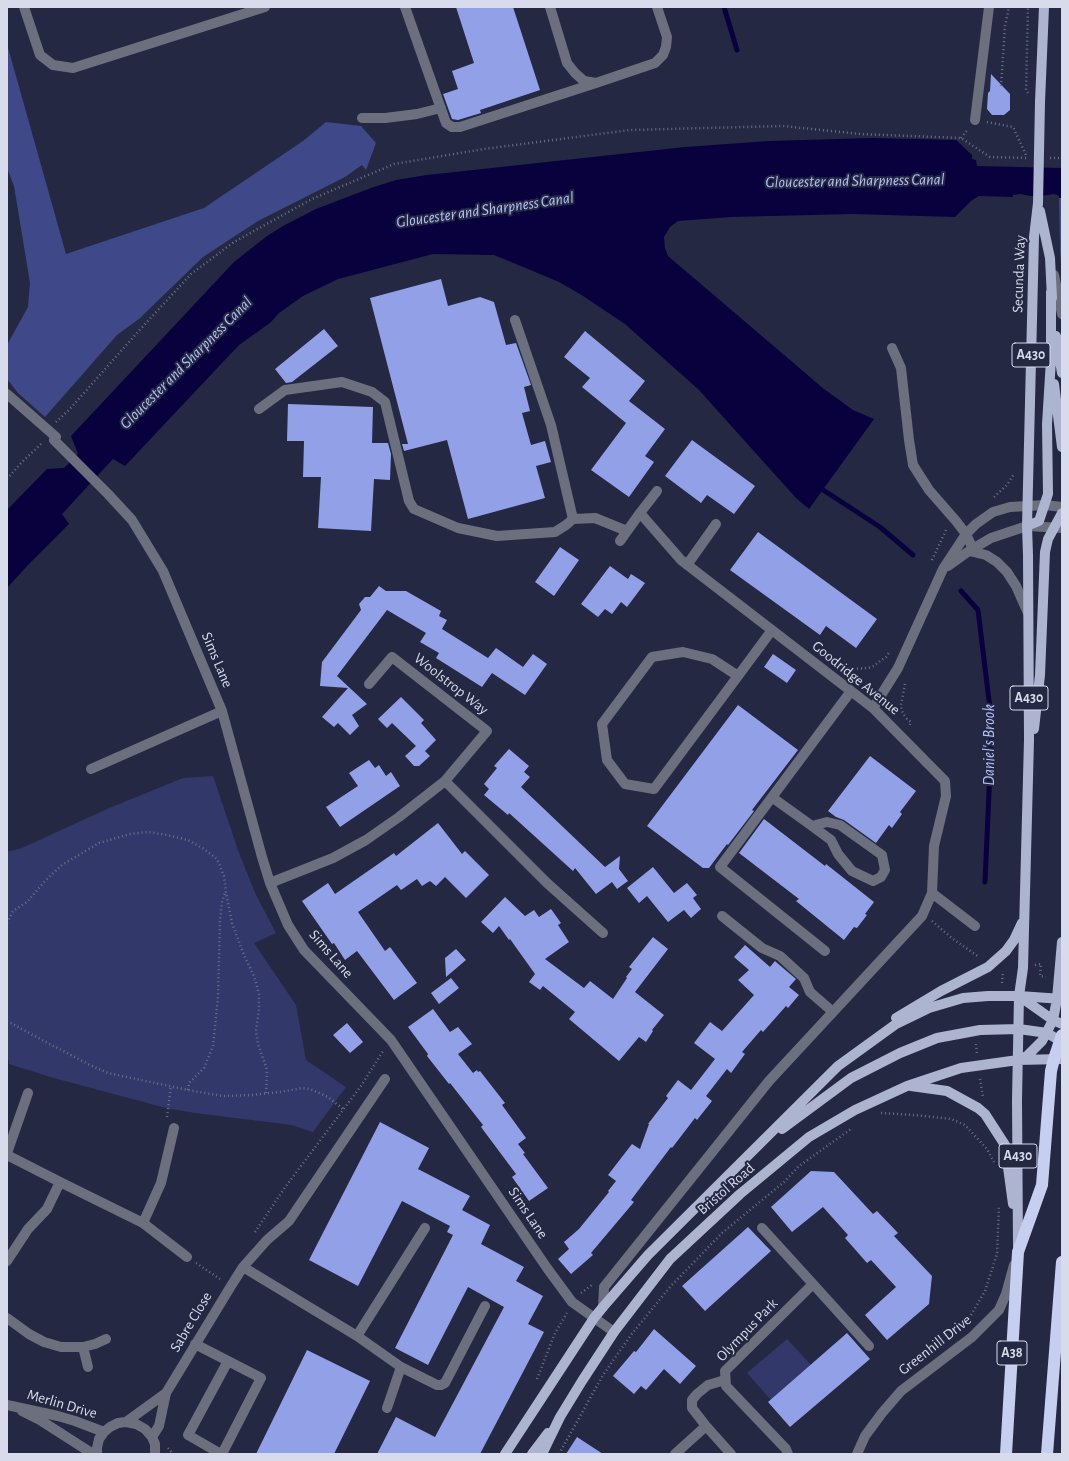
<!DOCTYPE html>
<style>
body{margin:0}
#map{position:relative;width:1069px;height:1461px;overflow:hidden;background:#242842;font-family:"Alegreya Sans",sans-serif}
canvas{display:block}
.frame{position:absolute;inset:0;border:8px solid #d7dbec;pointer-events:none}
</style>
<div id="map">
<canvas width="1069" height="1461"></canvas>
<div class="frame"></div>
</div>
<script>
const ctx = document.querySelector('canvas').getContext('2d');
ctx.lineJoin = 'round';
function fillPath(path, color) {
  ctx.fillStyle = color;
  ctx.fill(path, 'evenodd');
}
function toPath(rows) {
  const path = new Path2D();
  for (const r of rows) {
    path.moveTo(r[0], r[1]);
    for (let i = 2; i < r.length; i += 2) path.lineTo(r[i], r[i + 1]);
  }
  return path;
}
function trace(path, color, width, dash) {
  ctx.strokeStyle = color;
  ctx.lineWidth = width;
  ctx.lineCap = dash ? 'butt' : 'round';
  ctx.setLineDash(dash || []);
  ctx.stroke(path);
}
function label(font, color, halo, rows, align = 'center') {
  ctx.font = font + ' "Alegreya Sans",sans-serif';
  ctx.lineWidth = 4;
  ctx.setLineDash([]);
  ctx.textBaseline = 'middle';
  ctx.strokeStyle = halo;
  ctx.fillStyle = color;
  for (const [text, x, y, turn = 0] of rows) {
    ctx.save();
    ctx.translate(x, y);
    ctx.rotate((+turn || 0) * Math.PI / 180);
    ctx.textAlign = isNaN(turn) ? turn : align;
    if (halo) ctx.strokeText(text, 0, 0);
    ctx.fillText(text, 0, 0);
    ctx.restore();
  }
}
const green = toPath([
 [213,776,239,853,256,895,276,933,254,943,296,1005,306,1060,346,1087,313,1132,292,1125,195,1113,166,1108,54,1078,9,1064,9,1060,7,1059,7,852,22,848,107,809,183,778],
 [787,1339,811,1365,771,1400,747,1373]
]);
const forest = toPath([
 [7,44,66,254,204,208,303,141,326,122,361,126,376,143,366,170,362,165,345,177,258,221,203,257,139,319,117,335,45,417,18,393,7,379,7,345,28,307,30,283,14,186,7,168],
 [1059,198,1062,198,1062,278,1060,251]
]);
const water = toPath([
 [872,138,956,140,972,155,972,159,976,160,977,166,1062,168,1062,198,1059,198,1059,196,1054,194,1041,196,1031,196,1020,194,1013,195,1013,197,979,196,971,201,955,217,852,214,731,217,678,221,670,227,664,237,665,248,668,256,824,389,853,410,874,419,809,509,796,498,699,390,625,324,580,294,559,282,528,269,494,255,433,254,338,279,303,296,279,313,270,323,239,345,125,466,113,459,62,514,69,524,28,565,7,588,7,510,47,469,64,468,78,454,71,436,234,262,267,236,283,226,316,209,371,188,396,180,427,175,685,147,769,141]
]);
const stream = toPath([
 [724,7,737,50],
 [817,486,880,527,913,555],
 [961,591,978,610,992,725,985,882]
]);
const building = toPath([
 [456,7,513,7,540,90,480,110,481,113,458,120,452,119,443,94,458,89,452,71,474,63],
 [991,74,1010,94,1010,110,1004,115,992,115,987,109,988,93,990,91],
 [441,279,448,306,480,297,494,302,506,345,516,343,531,385,524,387,530,411,522,413,531,445,545,441,551,462,536,466,545,498,468,519,447,440,404,451,402,444,408,444,370,298],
 [324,329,338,346,292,382,286,383,275,369],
 [585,331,645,381,629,401,665,429,645,456,654,462,629,497,591,470,626,423,582,387,590,378,564,357],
 [288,404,373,407,372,443,388,443,391,454,390,480,374,479,371,531,318,528,321,477,303,477,304,441,287,441],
 [692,440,755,486,734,514,707,495,701,503,665,476],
 [758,532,877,619,856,648,826,626,820,635,730,570],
 [560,547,579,560,554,596,535,582],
 [610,566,628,579,631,574,645,583,627,607,621,602,612,614,605,609,598,617,581,604],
 [379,586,386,591,406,591,441,611,439,616,447,620,442,629,488,658,496,648,523,667,533,654,547,664,525,695,492,673,482,687,436,658,439,653,420,642,426,633,387,610,337,676,367,704,352,715,359,726,350,735,338,723,334,727,322,717,348,688,320,686,322,662,361,610,359,604,365,597,370,597],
 [773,654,796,670,787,683,764,667],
 [401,697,424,720,421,723,436,740,425,751,430,756,419,766,414,766,405,756,416,746,392,723,387,728,378,719],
 [738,705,798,750,752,810,754,811,728,845,727,844,709,868,703,868,647,826],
 [509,749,529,766,524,772,530,777,521,787,605,867,620,856,619,869,628,881,617,889,612,882,596,894,575,868,573,871,509,813,508,815,484,795,489,789,484,784,497,768,494,766],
 [870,756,916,791,900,812,902,814,892,828,889,825,876,843,844,820,836,817,828,811],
 [369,760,375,768,379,765,386,776,391,772,400,786,340,827,326,807,358,786,349,773],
 [764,819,825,866,826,864,874,902,865,914,867,915,857,928,854,927,844,940,796,901,799,899,739,853],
 [438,823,462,854,465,851,489,875,466,898,445,877,436,886,430,881,422,886,417,879,401,890,397,885,358,912,385,951,390,947,417,983,394,1000,357,951,345,960,334,943,332,944,302,901,328,883,335,894,394,853,396,856],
 [653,867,674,893,687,883,697,895,693,898,701,909,691,918,684,910,668,922,647,896,639,903,627,888],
 [505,897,525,916,534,910,539,917,551,909,561,923,558,925,569,942,545,959,584,988,590,981,613,999,627,978,626,977,632,969,629,967,653,937,668,949,635,992,664,1015,652,1030,653,1031,646,1042,639,1037,619,1061,569,1019,575,1012,543,986,540,990,529,982,535,974,510,939,509,940,499,926,493,933,481,922],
 [745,945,770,967,775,961,776,962,796,979,789,987,799,995,788,1008,786,1006,763,1032,761,1030,742,1052,745,1054,731,1073,727,1069,706,1096,712,1101,697,1120,695,1118,672,1148,671,1147,631,1200,634,1202,591,1253,593,1255,571,1274,558,1259,569,1249,564,1242,579,1229,609,1192,608,1191,616,1181,608,1175,632,1144,640,1149,649,1124,648,1124,668,1098,666,1096,678,1080,691,1090,715,1059,694,1043,710,1022,722,1031,754,995,738,980,749,970,734,957],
 [456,949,466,960,446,977,445,958],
 [451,978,459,988,439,1004,431,993],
 [433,1009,450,1032,458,1027,472,1044,458,1054,473,1073,477,1070,478,1072,480,1071,505,1103,502,1105,526,1138,518,1144,525,1153,523,1154,548,1188,529,1201,512,1177,516,1174,481,1127,483,1125,450,1083,449,1084,427,1056,428,1054,408,1027],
 [347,1023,363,1042,350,1053,333,1035],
 [380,1122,429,1148,418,1169,470,1196,462,1210,490,1225,481,1244,524,1267,516,1281,543,1296,528,1324,544,1332,480,1454,377,1454,396,1417,435,1437,504,1307,468,1287,428,1365,395,1348,453,1235,447,1232,450,1226,402,1201,358,1286,309,1260],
 [811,1171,834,1172,873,1214,877,1211,898,1233,894,1236,932,1276,929,1304,887,1340,865,1315,896,1287,871,1260,867,1263,845,1238,848,1235,823,1207,792,1232,771,1207],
 [748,1227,771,1251,705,1311,682,1286],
 [654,1329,696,1366,680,1384,664,1369,646,1390,641,1386,634,1394,613,1376,634,1351,636,1352],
 [847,1333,870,1359,790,1427,768,1402],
 [307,1350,370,1381,334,1454,256,1454],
 [577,1437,603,1454,566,1454]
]);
const path = toPath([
 [1001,86,1005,26,1009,7],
 [1028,93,1026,90,1028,7],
 [987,122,1013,127,1026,155],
 [961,138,968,129],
 [1050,158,1062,158],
 [56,422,69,410,136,334,191,274,234,242,312,199,394,164,484,149,630,130,783,126,860,134,961,138,990,157,1027,158],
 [7,479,21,463,43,442],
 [994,497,1007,485,1014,474],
 [932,560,946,530],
 [839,666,841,664,851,669,868,668,874,666,880,661,886,657,890,651],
 [905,684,901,705,902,711,904,715,907,719,911,722,909,727],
 [932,921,953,939,979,957],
 [7,923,13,911,27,902,45,881,62,865,99,843,130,834,148,832,167,835,188,840,204,849,217,859,224,876,226,892,232,923,244,955,254,976,259,994,259,1009,256,1031,258,1044,267,1070,266,1094],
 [1035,965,1041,964,1040,976,1046,977],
 [1002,983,1003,971],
 [7,1021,44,1041,90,1065,108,1073,188,1090,223,1096,252,1095,280,1092,302,1088,310,1089,328,1097,343,1109],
 [976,1044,977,1054],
 [980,1079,983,1097],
 [188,1090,189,1083,204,1068,213,1046,218,997,220,920,222,902,225,893],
 [881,1113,915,1115,951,1119,965,1125,987,1149,994,1162],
 [167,1117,171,1086],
 [255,1232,286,1186,361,1086,383,1051],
 [196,1263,220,1279],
 [581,1293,592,1285],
 [967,1322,985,1291,997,1254,999,1206],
 [537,1379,555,1333,567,1313],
 [168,1448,173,1454],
 [559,1454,603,1375,631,1335,670,1287,722,1233,784,1182,799,1166,851,1129]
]);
const minor = toPath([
 [24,7,40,55,53,65,73,68,265,7],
 [405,7,446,123,452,127,460,127,596,83],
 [550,7,567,63,575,73,584,81,596,83,655,63,663,55,666,47,667,37,657,7],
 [362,118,385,118,417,114,441,108],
 [975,120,989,7],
 [1054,275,1062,314],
 [515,320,551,425,573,519],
 [892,348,901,368,909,440,913,465,929,490,956,521,966,534,973,549],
 [7,394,56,437,54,440,108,494,132,520,163,571,222,711,262,857,270,883,288,925,304,950,391,1040,547,1268,572,1302,614,1332],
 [259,409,285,390,342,382,372,392,385,402,409,501,414,509,458,528,497,536,555,532,566,525,573,519,595,518,627,531],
 [640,513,657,491],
 [969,551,986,555,997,562,1007,572,1016,586,1028,613],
 [687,565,716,524],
 [948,566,969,551,991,538,1027,526,1062,528],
 [738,676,712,659,683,652,652,657,602,724,607,760,625,784,654,789,738,676,772,630],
 [873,708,898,668,943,569,966,534,976,524,993,512,1010,507,1045,505,1062,507],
 [91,769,222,711],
 [445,781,547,883,603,933],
 [773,798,812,826,831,840,838,854,852,871,873,881,881,877,885,870,882,855,840,825,827,822,812,826],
 [270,883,333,858,366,840,399,817,445,781,487,731,392,657,369,684],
 [932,893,975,926],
 [722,916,762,948,780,956,804,978,810,992,833,1012],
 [825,951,720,867,851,691],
 [7,1153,28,1093],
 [7,1155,60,1182,47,1209,28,1229,7,1261],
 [60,1182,143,1223,161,1183,174,1128],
 [143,1223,187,1257],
 [762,1228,813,1284,725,1371,726,1386,786,1449,788,1454],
 [243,1267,357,1336,425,1228],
 [813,1284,869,1346],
 [603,1307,604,1287,769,1081,922,916,932,893,934,846,946,796,945,781,873,708,681,560,640,513,620,541],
 [7,1318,29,1334,44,1342,61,1347,83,1347,95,1344,106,1339],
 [357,1336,401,1367,437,1385,441,1385,445,1383,485,1306],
 [195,1344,261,1378,222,1454],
 [83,1347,88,1367],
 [725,1380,708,1385,697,1394,692,1400,692,1408,706,1426,731,1454],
 [7,1405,58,1416,75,1421,104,1432],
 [387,1408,401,1367],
 [22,1411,40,1420,93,1454],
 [126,1422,166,1393],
 [152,1437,159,1426,166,1393,231,1286,243,1267,267,1240,289,1221,385,1079],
 [97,1454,97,1448,99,1439,104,1432,110,1427,118,1423,126,1422,136,1424,145,1429,152,1437,155,1444,155,1454],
 [221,1454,188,1435,228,1361],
 [675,1454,706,1426],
 [857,1454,865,1436,882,1413,901,1391,972,1337,999,1310,1006,1294,1014,1265]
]);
const major = toPath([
 [1040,102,1044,7],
 [1040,211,1050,258,1052,298],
 [1056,336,1062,373],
 [1054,384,1062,447],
 [1027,526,1039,521,1048,494,1047,424,1051,360,1051,292],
 [1034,729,1040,675,1045,552,1048,539,1062,513],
 [1019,996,1053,1020,1062,1024],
 [896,1018,941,991,988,967,1006,951,1014,940,1022,923],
 [1019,1060,1027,1056,1042,1041,1053,1020,1057,999,1062,942],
 [911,1086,947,1091,978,1108,985,1114,1005,1145,1013,1204],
 [782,1129,851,1078,900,1053,937,1038,980,1030,1019,1029,1047,1033,1062,1042],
 [1018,1246,1017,1100,1019,996,1023,968,1029,740,1028,555,1027,526,1034,237,1038,203],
 [505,1454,594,1318,603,1307,648,1255,838,1066,896,1024,929,1008,963,998,988,996,1019,996,1062,999],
 [532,1454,548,1433],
 [542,1454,560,1417,582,1381,614,1332,670,1259,740,1194,809,1137,855,1110,907,1086,961,1068,1018,1060,1062,1059]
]);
const highway = toPath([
 [1006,1454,1018,1252,1042,1185,1051,1071,1054,1059,1062,1035],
 [1047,1454,1062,1262]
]);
const majorBridge = toPath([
 [1038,203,1040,102]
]);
const shields = [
 [1031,355,38],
 [1029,698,38],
 [1018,1156,38],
 [1012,1353,30]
];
const shieldNames = [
 ["A430",1031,355],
 ["A430",1029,698],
 ["A430",1018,1156],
 ["A38",1012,1353]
];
const streetNames = [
 ["Secunda Way",1019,274,-88],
 ["Sims Lane",217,660,67],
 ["Goodridge Avenue",856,678,39],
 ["Woolstrop Way",451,684,38],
 ["Sims Lane",331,954,49],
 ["Bristol Road",726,1189,-41],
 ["Sims Lane",528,1213,56],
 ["Sabre Close",191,1322,-59],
 ["Olympus Park",747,1330,-46],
 ["Greenhill Drive",935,1345,-38],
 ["Merlin Drive",62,1404,16]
];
const waterNames = [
 ["Gloucester and Sharpness Canal",855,181,-1],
 ["Gloucester and Sharpness Canal",485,210,-8],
 ["Gloucester and Sharpness Canal",186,363,-45],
 ["Daniel's Brook",989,745,-90]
];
fillPath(green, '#32396a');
fillPath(forest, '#3f4888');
fillPath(water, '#09013d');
trace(stream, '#09013d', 5);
fillPath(building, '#92a0e8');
trace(path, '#6c7087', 2.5, [1, 3]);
trace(minor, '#6c6f7d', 10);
trace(major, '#adb4d0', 10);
trace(highway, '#c7cff1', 12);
trace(majorBridge, '#adb4d0', 10);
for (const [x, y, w] of shields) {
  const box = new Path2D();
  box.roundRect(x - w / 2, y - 12, w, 24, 3);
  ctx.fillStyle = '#242842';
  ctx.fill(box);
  trace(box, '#d7dbec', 1);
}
label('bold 14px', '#d7dbec', null, shieldNames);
label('15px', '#d7dbec', '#242842', streetNames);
label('italic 16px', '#b5c1fa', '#242842', waterNames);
</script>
